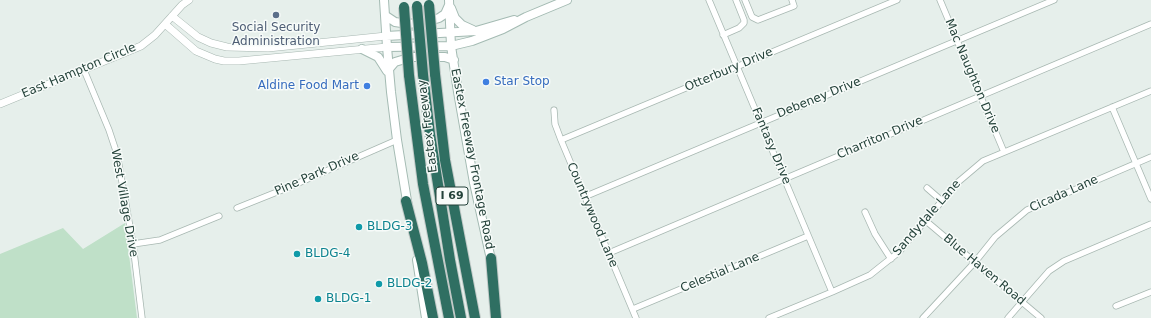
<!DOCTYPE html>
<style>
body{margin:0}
canvas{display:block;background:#e6efeb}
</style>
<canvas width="1151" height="318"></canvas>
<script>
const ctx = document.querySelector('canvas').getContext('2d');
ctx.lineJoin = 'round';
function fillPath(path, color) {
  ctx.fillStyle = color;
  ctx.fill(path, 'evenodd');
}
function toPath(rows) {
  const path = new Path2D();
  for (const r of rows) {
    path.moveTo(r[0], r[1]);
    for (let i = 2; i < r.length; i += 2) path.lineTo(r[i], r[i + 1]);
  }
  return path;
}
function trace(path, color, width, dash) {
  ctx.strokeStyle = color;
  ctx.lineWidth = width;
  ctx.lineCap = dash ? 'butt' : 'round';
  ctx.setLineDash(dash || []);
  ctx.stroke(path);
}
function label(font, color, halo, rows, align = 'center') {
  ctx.font = font + ' "DejaVu Sans",sans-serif';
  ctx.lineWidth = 3;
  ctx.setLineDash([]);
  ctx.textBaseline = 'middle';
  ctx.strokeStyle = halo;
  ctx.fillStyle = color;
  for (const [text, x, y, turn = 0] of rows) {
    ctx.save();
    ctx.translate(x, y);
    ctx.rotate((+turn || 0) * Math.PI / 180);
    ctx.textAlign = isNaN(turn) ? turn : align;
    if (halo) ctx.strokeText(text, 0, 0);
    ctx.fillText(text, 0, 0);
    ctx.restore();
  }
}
const green = toPath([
 [125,223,137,318,0,318,0,254,63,228,83,249]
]);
const minor = toPath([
 [709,0,832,292],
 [745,0,752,17,758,20,794,6,792,0],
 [940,0,1004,152],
 [723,35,739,28,744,23,744,20,736,0],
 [84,70,109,130,117,154,133,244,142,318],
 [1112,107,1151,199],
 [554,110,555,124,561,140,636,318],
 [561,140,897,0],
 [927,188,942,201],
 [584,197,1054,0],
 [237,208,287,188,397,140],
 [865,212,875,234,891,259],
 [926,221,1041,318],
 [133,244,160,240,219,216],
 [609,253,1151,24],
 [1116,306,1151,292],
 [633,309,808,236],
 [769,318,832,292,870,275,880,267,899,252,957,183,983,161,1151,91],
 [923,318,975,262,995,237,1027,210,1151,157],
 [1008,318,1049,271,1064,261,1151,224]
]);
const tertiary = toPath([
 [172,16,198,37,211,43,227,47,268,48,386,36],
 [165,24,196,51,215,59,224,61,239,61,387,47],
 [0,104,141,46,155,35,182,5,189,0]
]);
const secondary = toPath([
 [384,0,387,47,391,92,397,140,408,207],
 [449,0,451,46,458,92,474,183,492,264],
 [451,8,455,18,462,25,473,30],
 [386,16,395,22,408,24,426,22,439,18,445,14,449,5],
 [386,36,476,31,514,20],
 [387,47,451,46,472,41,503,29,526,17,567,0],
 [362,49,378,57,387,71],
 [389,69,395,62,412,57,445,57,454,60],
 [417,260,426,318]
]);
const motorway = toPath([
 [423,74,430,134,450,260,461,318],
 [435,74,445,160,475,318],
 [409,75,423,184,449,318],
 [406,201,422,263,433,318],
 [491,258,496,318]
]);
const motorwayBridge = toPath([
 [429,5,435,74],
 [417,6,423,74],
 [404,7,409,75]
]);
const markers = [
 [276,15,4,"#5c6f8a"],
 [486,82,4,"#3f7fe0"],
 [367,86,4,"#3f7fe0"],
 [359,227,4,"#0f9aa8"],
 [297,254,4,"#0f9aa8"],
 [379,284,4,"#0f9aa8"],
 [318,299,4,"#0f9aa8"]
];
const shields = [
 [452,196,32]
];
const shieldNames = [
 ["I 69",452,196]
];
const serviceNames = [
 ["Social Security",276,28],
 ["Administration",276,42]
];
const streetNames = [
 ["Otterbury Drive",729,70,-23],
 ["East Hampton Circle",79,71,-23],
 ["Mac Naughton Drive",972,76,67],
 ["Debeney Drive",819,98,-22],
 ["Eastex Freeway",428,126,-97],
 ["Charriton Drive",880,138,-23],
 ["Fantasy Drive",771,146,67],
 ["Eastex Freeway Frontage Road",472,159,79],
 ["Pine Park Drive",317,174,-24],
 ["Cicada Lane",1064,194,-24],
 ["West Village Drive",124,203,80],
 ["Countrywood Lane",592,215,67],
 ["Sandydale Lane",927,218,-49],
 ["Blue Haven Road",984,270,40],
 ["Celestial Lane",720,273,-23]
];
const shopNames = [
 ["Star Stop",494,82],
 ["Aldine Food Mart",359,86,"right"]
];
const cultureNames = [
 ["BLDG-3",367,227],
 ["BLDG-4",305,254],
 ["BLDG-2",387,284],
 ["BLDG-1",326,299]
];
fillPath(green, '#bfe0c8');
trace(minor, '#a8b8b2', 7);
trace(tertiary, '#a8b8b2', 8);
trace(secondary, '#a4bbb3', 10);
trace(motorway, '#c2cac8', 12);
trace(minor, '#fff', 5.5);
trace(tertiary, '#fff', 7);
trace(secondary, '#fff', 8);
trace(motorway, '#2f6f62', 10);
trace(motorwayBridge, '#c2cac8', 12, []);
trace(motorwayBridge, '#2f6f62', 10);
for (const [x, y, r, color] of markers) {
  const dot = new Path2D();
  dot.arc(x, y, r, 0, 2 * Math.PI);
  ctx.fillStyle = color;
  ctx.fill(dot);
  trace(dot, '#f7fbf9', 1.5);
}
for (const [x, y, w] of shields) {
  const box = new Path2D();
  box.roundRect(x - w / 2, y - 9, w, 18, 3);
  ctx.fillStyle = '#f7fbf9';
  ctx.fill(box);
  trace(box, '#24423a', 1);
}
label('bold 11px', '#24423a', null, shieldNames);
label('12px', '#4e5e75', '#f7fbf9', serviceNames);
label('12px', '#24423a', '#f7fbf9', streetNames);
label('12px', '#366cbe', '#f7fbf9', shopNames, 'left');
label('12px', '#0d838f', '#f7fbf9', cultureNames, 'left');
</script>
